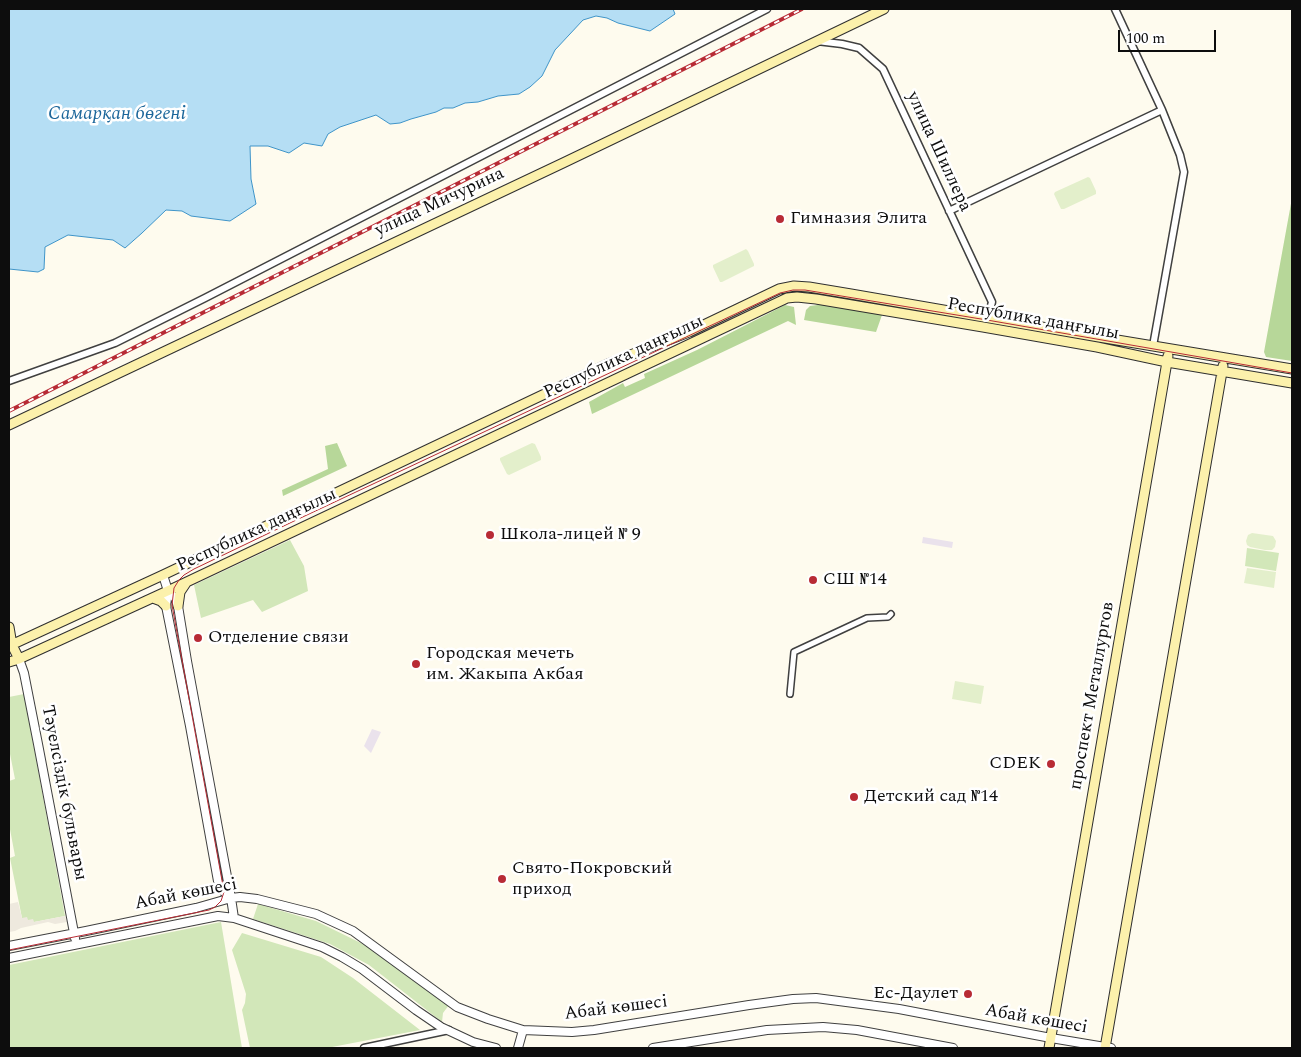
<!DOCTYPE html>
<meta charset="utf-8">
<style>
body{margin:0}
#map{position:relative;width:1301px;height:1057px;overflow:hidden;background:#fefbee;font-family:Spectral,serif}
canvas{display:block}
.frame{position:absolute;inset:0;border:10px solid #0d0d0d;pointer-events:none}
.scale{position:absolute;left:1118px;top:30px;width:98px;height:22px;box-sizing:border-box;border:2px solid #0d0d0d;border-top:0;padding-left:6px;font-size:15px;line-height:18px;white-space:nowrap;color:#0d0d0d;-webkit-text-stroke:4px #fff;paint-order:stroke}
</style>
<div id="map">
<canvas width="1301" height="1057"></canvas>
<div class="frame"></div>
<div class="scale">100 m</div>
</div>
<script>
const ctx = document.querySelector('canvas').getContext('2d');
ctx.lineJoin = 'round';
function fillPath(path, color) {
  ctx.fillStyle = color;
  ctx.fill(path, 'evenodd');
}
function toPath(rows) {
  const path = new Path2D();
  for (const r of rows) {
    path.moveTo(r[0], r[1]);
    for (let i = 2; i < r.length; i += 2) path.lineTo(r[i], r[i + 1]);
  }
  return path;
}
function trace(path, color, width, dash) {
  ctx.strokeStyle = color;
  ctx.lineWidth = width;
  ctx.lineCap = dash ? 'butt' : 'round';
  ctx.setLineDash(dash || []);
  ctx.stroke(path);
}
function label(font, color, halo, rows, align = 'center') {
  ctx.font = font + ' Spectral,serif';
  ctx.lineWidth = 5;
  ctx.setLineDash([]);
  ctx.textBaseline = 'middle';
  ctx.strokeStyle = halo;
  ctx.fillStyle = color;
  for (const [text, x, y, turn = 0] of rows) {
    ctx.save();
    ctx.translate(x, y);
    ctx.rotate((+turn || 0) * Math.PI / 180);
    ctx.textAlign = isNaN(turn) ? turn : align;
    if (halo) ctx.strokeText(text, 0, 0);
    ctx.fillText(text, 0, 0);
    ctx.restore();
  }
}
const industrial = toPath([
 [923,537,953,542,952,548,922,543],
 [372,729,381,732,371,753,364,746]
]);
const green = toPath([
 [290,540,304,566,308,591,262,612,253,600,201,618,194,585],
 [1247,548,1279,553,1276,571,1245,566],
 [24,694,65,916,34,922,22,918,10,858,15,856,9,824,9,781,15,779,9,749,9,697],
 [258,904,316,921,367,946,449,1005,443,1013,442,1022,369,965,330,944,253,919],
 [221,922,242,1048,9,1048,9,965],
 [242,933,321,957,353,978,420,1030,327,1048,250,1048,242,1010,245,1003,246,994,232,950]
]);
const forest = toPath([
 [1292,198,1292,361,1266,357,1264,352],
 [825,304,882,315,876,332,804,320,806,310,810,306],
 [785,305,794,307,796,325,788,321,592,414,589,402,623,383,625,387,645,378,644,374,697,350],
 [337,443,347,466,283,496,282,490,328,469,325,446]
]);
const pitch = toPath([
 [1088,177,1090,178,1096,191,1096,194,1064,209,1061,209,1054,194,1055,192],
 [746,249,748,251,754,264,754,266,722,282,720,282,713,267,713,265],
 [532,443,535,444,541,457,541,460,509,475,507,474,500,460,500,458],
 [1252,533,1273,536,1276,541,1275,547,1272,550,1265,550,1250,547,1247,545,1246,541,1248,535],
 [1247,568,1276,572,1274,588,1244,583],
 [955,681,984,686,981,704,952,699]
]);
const plaza = toPath([
 [18,902,22,918,27,917,28,920,33,919,34,922,65,916,67,922,55,924,48,922,21,928,15,931,9,932,9,904]
]);
const water = toPath([
 [9,9,673,9,675,14,650,31,618,23,607,18,596,16,583,20,555,50,542,76,530,87,519,94,498,96,478,102,465,103,453,108,444,108,436,112,411,119,400,123,390,124,376,115,340,127,328,134,322,146,304,143,289,153,268,146,250,146,251,179,256,204,230,221,191,216,182,211,166,210,142,233,125,248,113,240,68,235,45,247,44,269,38,272,9,269,9,9]
]);
const pedestrian = toPath([
 [790,694,794,652,867,618,888,617,891,614]
]);
const minor = toPath([
 [1115,9,1162,110,1180,155,1184,172,1153,346],
 [817,41,842,44,859,48,883,69,992,302,988,317],
 [949,211,1162,110],
 [9,381,115,343,205,298,767,9],
 [364,1048,449,1030]
]);
const tertiary = toPath([
 [163,575,168,591,166,606,190,726,218,881,222,890,231,898],
 [168,591,175,598,178,606,187,661,231,898,234,918],
 [19,659,24,673,38,744,75,938],
 [9,946,86,931,196,908,231,898,240,897,257,899,316,914,353,931,457,1007,488,1019,523,1030,572,1032,594,1030,749,1005,793,999,816,998,899,1009,1051,1038,1111,1048],
 [9,958,218,916,234,918,322,947,342,957,362,969,416,1010,441,1027,473,1042,496,1048],
 [518,1048,523,1030],
 [653,1048,767,1030,823,1027,857,1030,953,1048]
]);
const secondary = toPath([
 [9,425,563,163,884,9],
 [153,598,161,601,166,606],
 [178,606,180,592,186,583],
 [9,627,12,645,19,659],
 [9,646,163,575,610,363,689,332,779,289,794,286,809,287,851,294,1099,337,1292,369],
 [9,662,19,659,174,588,787,298,797,297,816,299,983,327,1097,347,1167,362,1292,383],
 [1049,1048,1168,356],
 [1105,1048,1223,366]
]);
const tram = toPath([
 [9,950,209,910,215,907,221,901,224,892,223,886,172,605,174,588,179,580,184,575,194,569,292,522,780,293,793,290,805,290,987,320,1292,373]
]);
const rail = toPath([
 [9,411,802,9]
]);
const markers = [
 [780,219,5,"#b82b35"],
 [490,535,5,"#b82b35"],
 [813,580,5,"#b82b35"],
 [198,638,5,"#b82b35"],
 [416,664,5,"#b82b35"],
 [1051,764,5,"#b82b35"],
 [854,797,5,"#b82b35"],
 [502,879,5,"#b82b35"],
 [968,994,5,"#b82b35"]
];
const streetNames = [
 ["улица Шиллера",938,152,65],
 ["улица Мичурина",440,203,-25],
 ["Республика даңғылы",1033,320,10],
 ["Республика даңғылы",624,358,-25],
 ["Республика даңғылы",257,531,-25],
 ["проспект Металлургов",1093,696,-80],
 ["Тәуелсіздік бульвары",63,793,79],
 ["Абай көшесі",186,895,-11],
 ["Абай көшесі",616,1009,-7],
 ["Абай көшесі",1036,1020,10]
];
const poiNames = [
 ["Гимназия Элита",790,219],
 ["Школа-лицей № 9",500,535],
 ["СШ №14",823,580],
 ["Отделение связи",208,638],
 ["Городская мечеть",426,654],
 ["им. Жакыпа Акбая",426,675],
 ["CDEK",1041,764,"right"],
 ["Детский сад №14",864,797],
 ["Свято-Покровский",512,869],
 ["приход",512,890],
 ["Ес-Даулет",958,994,"right"]
];
const waterNames = [
 ["Самарқан бөгені",117,115]
];
fillPath(industrial, '#eae2ec');
fillPath(green, '#d2e7b9');
fillPath(forest, '#b7d799');
fillPath(pitch, '#e3efcb');
fillPath(plaza, '#eee9de');
fillPath(water, '#b5def4');
trace(water, '#3f94c8', 1);
trace(pedestrian, '#404040', 8);
trace(minor, '#404040', 9);
trace(tertiary, '#404040', 10);
trace(secondary, '#2f2f2f', 11);
trace(pedestrian, '#fff', 5);
trace(minor, '#fff', 6);
trace(tertiary, '#fff', 8);
trace(secondary, '#fcf1ac', 9);
trace(tram, '#b82b35', 1);
trace(rail, '#b82b35', 4);
trace(rail, '#fff', 2, [5.5]);
for (const [x, y, r, color] of markers) {
  const dot = new Path2D();
  dot.arc(x, y, r, 0, 2 * Math.PI);
  ctx.fillStyle = color;
  ctx.fill(dot);
  trace(dot, '#fff', 2);
}
label('18px', '#0d0d0d', '#fff', streetNames);
label('18px', '#0d0d0d', '#fff', poiNames, 'left');
label('italic 19px', '#1b669a', '#fff', waterNames);
</script>
